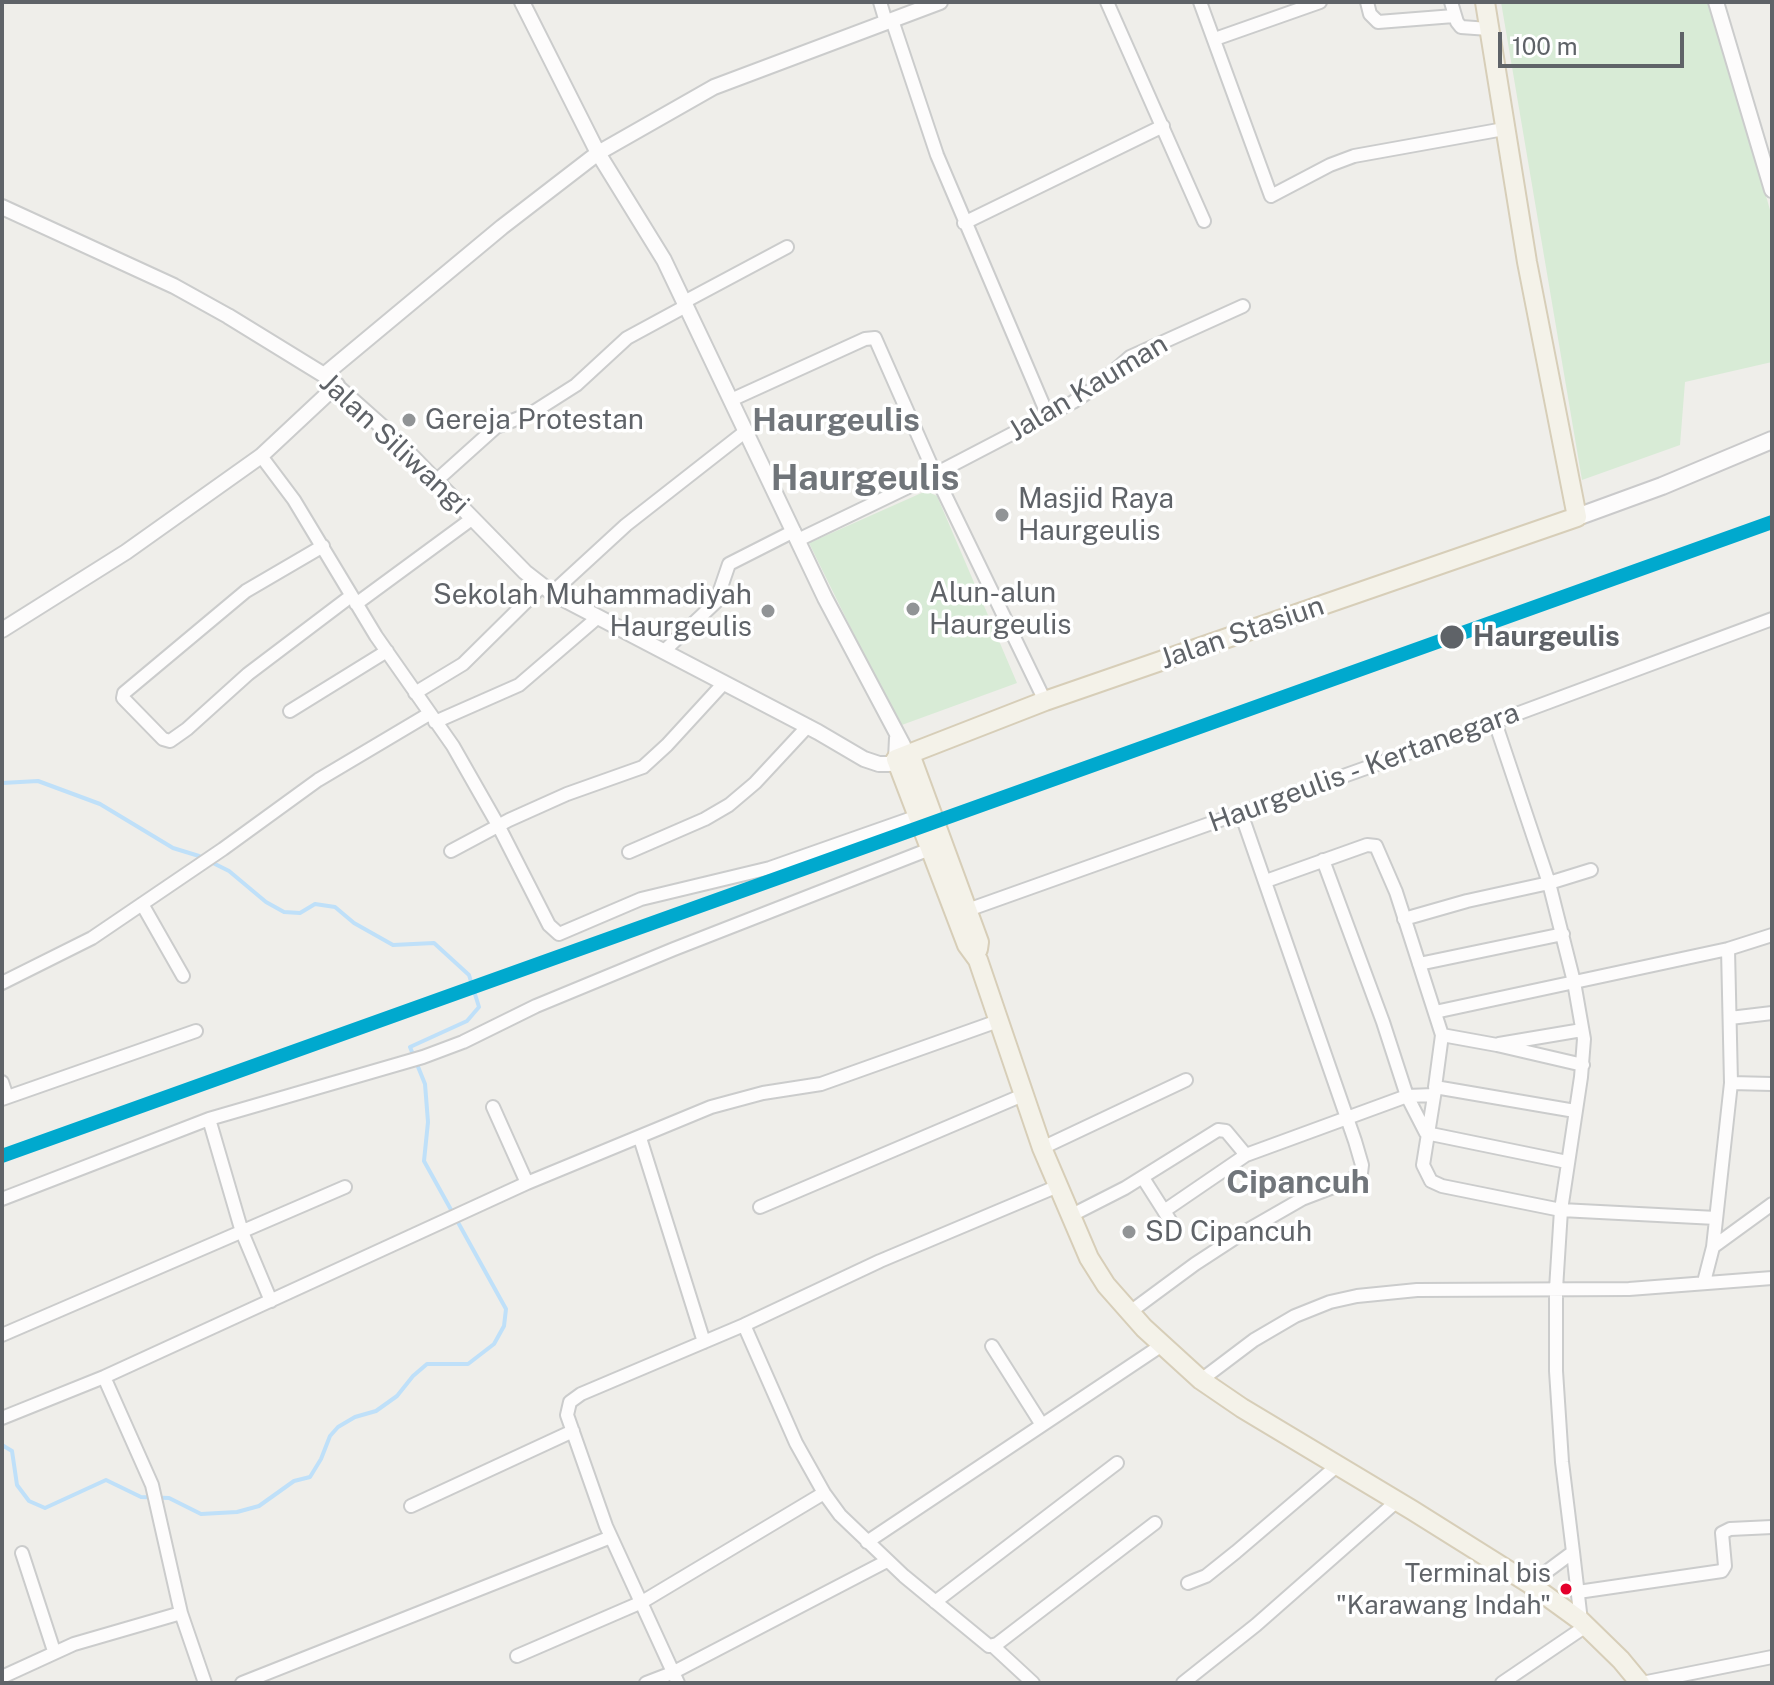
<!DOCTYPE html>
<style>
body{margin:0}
#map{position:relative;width:1774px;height:1685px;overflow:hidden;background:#efeeea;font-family:"Public Sans",sans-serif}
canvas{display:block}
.frame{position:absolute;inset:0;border:4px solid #5f6368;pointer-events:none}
.scale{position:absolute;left:1498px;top:32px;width:186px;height:36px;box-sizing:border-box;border:4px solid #5f6368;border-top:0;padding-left:10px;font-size:24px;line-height:28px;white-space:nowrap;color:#5f6368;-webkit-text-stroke:6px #fff;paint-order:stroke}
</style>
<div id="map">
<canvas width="1774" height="1685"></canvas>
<div class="frame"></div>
<div class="scale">100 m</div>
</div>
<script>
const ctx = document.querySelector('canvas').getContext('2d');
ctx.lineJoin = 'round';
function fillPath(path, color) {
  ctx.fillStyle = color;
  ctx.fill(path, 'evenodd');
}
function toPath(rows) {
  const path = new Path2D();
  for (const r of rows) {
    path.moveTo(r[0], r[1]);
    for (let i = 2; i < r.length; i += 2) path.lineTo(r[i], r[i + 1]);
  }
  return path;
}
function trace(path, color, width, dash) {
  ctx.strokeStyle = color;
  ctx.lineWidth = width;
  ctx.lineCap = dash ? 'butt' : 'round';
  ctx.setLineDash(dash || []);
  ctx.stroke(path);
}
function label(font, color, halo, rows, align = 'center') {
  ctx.font = font + ' "Public Sans",sans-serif';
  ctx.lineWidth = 7;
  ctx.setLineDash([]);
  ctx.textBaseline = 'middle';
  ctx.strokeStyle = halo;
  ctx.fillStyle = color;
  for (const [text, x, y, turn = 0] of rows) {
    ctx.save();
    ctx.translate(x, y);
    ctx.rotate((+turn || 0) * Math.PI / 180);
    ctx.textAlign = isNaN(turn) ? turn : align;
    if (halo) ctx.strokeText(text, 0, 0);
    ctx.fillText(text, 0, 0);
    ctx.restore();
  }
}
const green = toPath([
 [1501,2,1711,2,1772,217,1772,362,1685,382,1680,445,1582,480],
 [926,491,937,496,1017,683,899,726,809,543]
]);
const stream = toPath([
 [2,783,38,781,100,804,173,848,199,856,229,871,266,902,284,912,300,913,315,904,335,907,354,923,393,945,434,943,469,975,479,1007,467,1021,410,1047,425,1084,428,1122,424,1161,506,1309,504,1326,494,1344,468,1364,427,1364,413,1376,397,1396,376,1411,355,1417,338,1427,330,1436,321,1459,310,1477,294,1481,259,1506,237,1512,201,1514,169,1498,141,1497,106,1480,45,1508,29,1501,17,1485,12,1451,2,1445]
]);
const minor = toPath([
 [880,2,886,22],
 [1107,2,1204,221],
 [1200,2,1271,196,1330,165,1354,156,1504,129],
 [1367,2,1370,14,1378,22,1454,16],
 [1451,2,1457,22,1461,27,1489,29],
 [892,20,937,155,1048,416],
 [1215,39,1320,2],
 [964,223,1163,126],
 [684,302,787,247],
 [731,400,865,339,875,338,935,474,1045,701],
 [261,456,294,500,376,636,453,746,498,825,549,925,559,934,641,899,770,868,918,816],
 [437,480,496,427,532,413,576,385,627,338,686,306],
 [798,540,935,474,1073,402,1093,389,1130,357,1243,306],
 [323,546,246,591,124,693,123,698,163,739,170,741,187,729,248,674,351,596],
 [552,593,626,525,746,431],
 [356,604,473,518],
 [664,651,716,602,729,564,794,531],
 [415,693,463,664,542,586],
 [290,711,387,651],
 [435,722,519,685,597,618],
 [1495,722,1549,883,1574,982,1584,1039,1581,1077,1561,1210,1556,1289,1556,1371,1562,1462,1573,1552],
 [451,851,509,820,567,794,643,767,667,745,723,684],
 [629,852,705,819,729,805,755,783,808,726],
 [1323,860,1383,1022,1407,1096,1426,1133,1567,1162],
 [1266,881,1367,845,1376,846,1396,892,1442,1035,1435,1087,1575,1111],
 [142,904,183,976],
 [962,912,1495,722,1772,619],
 [1404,919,1467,901,1549,883,1591,870],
 [1419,964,1563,934],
 [2,983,92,938,223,849,318,780,429,714],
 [1435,1012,1728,949,1772,935],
 [1730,1018,1772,1013],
 [1442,1035,1497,1045,1583,1065],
 [1499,1044,1582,1030],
 [2,1082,7,1097],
 [1731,1083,1772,1084],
 [1435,1090,1423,1165,1431,1181,1442,1186,1561,1210,1716,1218],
 [2,1099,196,1031],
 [493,1107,527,1183],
 [209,1119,242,1232,271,1301],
 [640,1138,704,1342],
 [1042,1148,1186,1080],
 [1143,1178,1164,1211,1246,1155],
 [2,1199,209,1119,423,1057,463,1042,536,1006,674,949,930,849],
 [760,1207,1023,1095],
 [1164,1211,1177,1232],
 [1070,1216,1125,1188,1218,1130,1226,1131,1246,1155,1407,1096,1434,1095],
 [1713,1247,1772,1204],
 [1704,1282,1713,1247,1731,1083,1728,949],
 [1130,1312,1195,1264,1241,1234,1302,1199,1349,1181,1361,1173,1362,1165,1355,1141,1241,813],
 [744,1325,796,1443,824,1493,840,1515,904,1576,989,1646,997,1644,1155,1523],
 [2,1335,345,1187],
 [992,1346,1042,1425],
 [104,1377,152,1485,181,1613,205,1683],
 [1201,1380,1254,1340,1295,1316,1330,1302,1357,1296,1417,1290,1629,1289,1772,1278],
 [2,1418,104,1377,527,1183,711,1107,763,1093,821,1084,998,1021],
 [411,1506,573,1431],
 [867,1542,1162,1345],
 [22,1553,54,1651],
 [1188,1583,1206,1576,1236,1552,1338,1465],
 [1530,1584,1573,1552,1581,1621],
 [1578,1592,1722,1571,1725,1566,1722,1533,1730,1529,1772,1527],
 [935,1602,1117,1463],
 [993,1646,1033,1683],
 [517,1656,642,1602,824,1493],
 [2,1677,74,1644,181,1613],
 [242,1683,611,1537],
 [646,1683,672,1673,887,1561],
 [678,1683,606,1526,567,1415,570,1402,581,1394,744,1325,880,1261,1058,1186],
 [1183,1683,1256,1625,1397,1501],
 [1502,1683,1586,1626],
 [1642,1683,1772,1657]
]);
const tertiary = toPath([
 [522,2,598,153,664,260,825,598,903,745],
 [1716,2,1772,190],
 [2,207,174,286,228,316,324,375,388,432,525,572,552,593,818,732,864,759,879,764,889,764,896,759,897,738],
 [324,375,502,227,598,153,714,87,940,2],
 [2,630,126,552,261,456,337,385]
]);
const secondary = toPath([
 [1577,517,1662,486,1772,440]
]);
const primary = toPath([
 [1485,2,1527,262,1577,517,1045,701,896,759,967,945,978,960,1042,1148,1089,1258,1106,1285,1144,1328,1201,1380,1242,1408,1412,1510,1530,1584,1581,1621,1621,1660,1640,1683],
 [910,754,979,942,978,949]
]);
const rail1 = toPath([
 [2,1156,1772,522]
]);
const markers = [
 [409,420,8,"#919496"],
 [1002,515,8,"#919496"],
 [913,609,8,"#919496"],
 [768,611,8,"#919496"],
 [1452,637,13,"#5f6368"],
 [1129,1232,8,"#919496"],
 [1566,1589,7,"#e4002b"]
];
const busNames = [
 ["Terminal bis",1551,1574],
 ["\"Karawang Indah\"",1551,1606]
];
const streetNames = [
 ["Jalan Kauman",1088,388,-31],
 ["Jalan Siliwangi",394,444,43],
 ["Jalan Stasiun",1242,633,-19],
 ["Haurgeulis - Kertanegara",1364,768,-20]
];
const poiNames = [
 ["Gereja Protestan",425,420],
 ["Masjid Raya",1018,499],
 ["Haurgeulis",1018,531],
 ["Alun-alun",929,593],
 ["Haurgeulis",929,625],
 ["Sekolah Muhammadiyah",752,595,"right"],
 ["Haurgeulis",752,627,"right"],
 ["SD Cipancuh",1145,1232]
];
const stopNames = [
 ["Haurgeulis",1473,637]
];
const quarterNames = [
 ["Haurgeulis",836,421],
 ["Cipancuh",1298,1183]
];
const districtNames = [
 ["Haurgeulis",865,479]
];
fillPath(green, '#d8ebd6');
trace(stream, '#bfe0f9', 4);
trace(minor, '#cbcccc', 16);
trace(tertiary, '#cbcccc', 18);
trace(secondary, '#cacacb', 20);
trace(primary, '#d7ceb8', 22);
trace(minor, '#fdfcfc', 12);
trace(tertiary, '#fdfcfc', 14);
trace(secondary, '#fdfcfc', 16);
trace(primary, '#f4f2e9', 18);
trace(rail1, '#00a9ce', 14);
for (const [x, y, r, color] of markers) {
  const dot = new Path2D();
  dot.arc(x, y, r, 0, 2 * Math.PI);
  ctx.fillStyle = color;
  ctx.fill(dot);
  trace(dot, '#fff', 3);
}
label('26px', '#5f6368', '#fff', busNames, 'right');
label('28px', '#5f6368', '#fff', streetNames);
label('28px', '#5f6368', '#fff', poiNames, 'left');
label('bold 28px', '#5f6368', '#fff', stopNames, 'left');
label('bold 32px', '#70757a', '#fff', quarterNames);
label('bold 36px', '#70757a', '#fff', districtNames);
</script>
